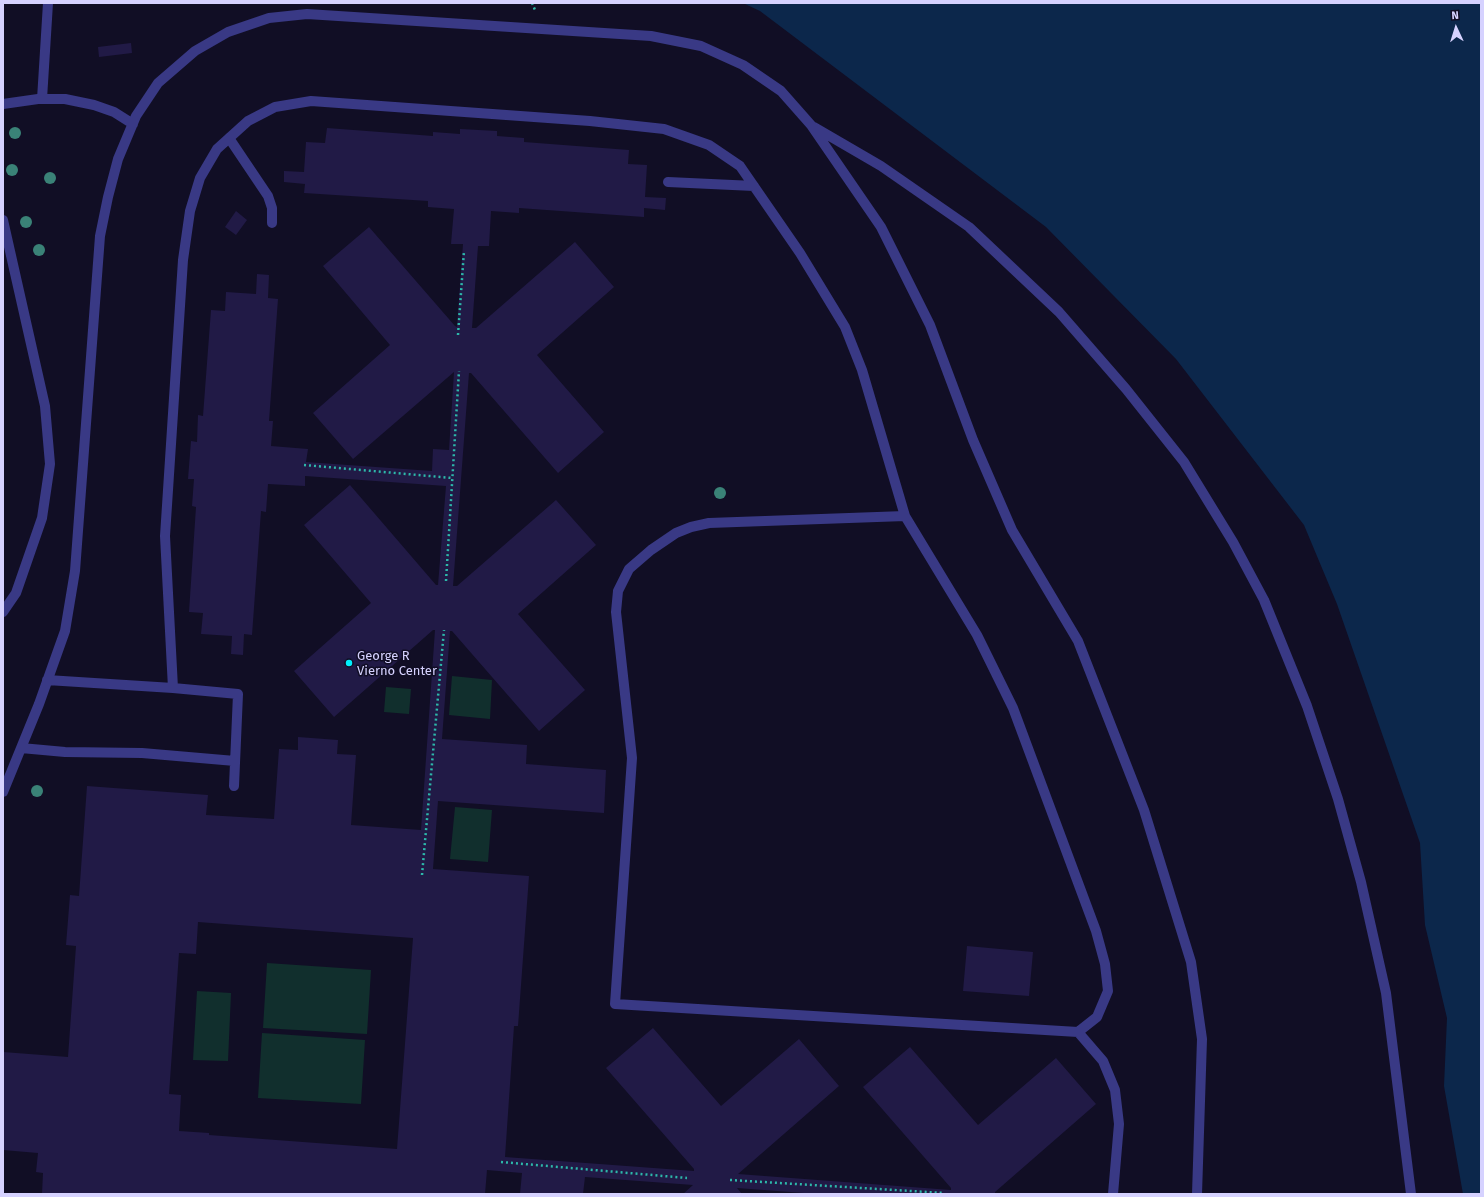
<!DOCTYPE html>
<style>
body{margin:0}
#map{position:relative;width:1484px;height:1197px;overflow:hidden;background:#110e25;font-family:"Fira Sans",sans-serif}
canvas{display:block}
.frame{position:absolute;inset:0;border:4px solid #d6d2ff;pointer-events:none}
.north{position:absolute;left:1436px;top:8px;width:40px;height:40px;-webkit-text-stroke:3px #110e25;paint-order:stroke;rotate:356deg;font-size:11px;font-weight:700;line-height:16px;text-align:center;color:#d6d2ff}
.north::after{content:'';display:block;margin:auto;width:14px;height:18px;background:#d6d2ff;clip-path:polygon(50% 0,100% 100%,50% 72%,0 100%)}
</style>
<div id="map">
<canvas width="1484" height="1197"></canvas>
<div class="frame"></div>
<div class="north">N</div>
</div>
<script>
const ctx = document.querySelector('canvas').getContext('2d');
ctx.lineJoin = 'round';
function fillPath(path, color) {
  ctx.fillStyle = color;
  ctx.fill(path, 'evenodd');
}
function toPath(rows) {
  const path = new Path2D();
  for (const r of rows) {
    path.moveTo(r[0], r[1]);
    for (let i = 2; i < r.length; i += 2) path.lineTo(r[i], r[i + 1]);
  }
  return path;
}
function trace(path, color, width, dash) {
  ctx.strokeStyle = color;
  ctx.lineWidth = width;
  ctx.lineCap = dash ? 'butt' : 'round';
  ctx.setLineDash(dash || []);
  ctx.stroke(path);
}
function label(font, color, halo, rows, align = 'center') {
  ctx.font = font + ' "Fira Sans",sans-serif';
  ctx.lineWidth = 3;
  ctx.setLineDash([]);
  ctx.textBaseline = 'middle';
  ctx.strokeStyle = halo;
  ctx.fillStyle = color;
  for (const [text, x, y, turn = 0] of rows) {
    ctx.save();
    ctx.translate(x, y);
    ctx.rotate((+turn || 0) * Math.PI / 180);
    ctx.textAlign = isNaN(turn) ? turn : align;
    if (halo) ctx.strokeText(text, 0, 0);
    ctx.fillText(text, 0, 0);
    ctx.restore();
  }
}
const green = toPath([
 [452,676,492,680,490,719,449,715],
 [386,687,411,689,409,714,384,712],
 [455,807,492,810,488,862,450,859],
 [267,963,371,970,367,1034,263,1028],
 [197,991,231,993,228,1061,193,1060],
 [262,1033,365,1040,361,1104,258,1098]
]);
const water = toPath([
 [743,3,1481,3,1481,1194,1463,1194,1444,1086,1447,1018,1425,925,1420,843,1337,604,1304,525,1176,359,1046,227,760,11]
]);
const building = toPath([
 [131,43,132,53,99,57,98,47],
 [327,128,433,136,433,132,460,134,460,129,497,131,497,136,524,138,524,142,629,150,628,164,647,165,645,197,666,198,665,210,644,208,644,217,519,208,519,213,491,211,489,246,478,246,472,328,476,328,575,242,614,287,537,355,604,432,558,473,471,373,469,373,453,586,457,586,556,500,596,545,518,614,585,690,539,731,452,631,450,631,442,739,527,745,526,764,606,770,604,813,438,801,433,869,529,876,518,1026,514,1026,505,1157,694,1171,694,1169,606,1068,653,1028,721,1106,799,1039,839,1086,738,1174,951,1190,951,1188,863,1087,910,1047,978,1125,1056,1058,1096,1104,995,1192,995,1194,817,1194,737,1188,742,1194,683,1194,693,1185,585,1177,583,1194,520,1194,522,1173,487,1170,485,1194,42,1194,43,1173,36,1172,38,1153,3,1150,3,1052,68,1057,76,946,66,945,70,895,79,896,87,786,208,795,206,815,274,819,279,749,298,750,298,737,338,740,337,754,356,755,351,825,421,830,435,630,433,630,334,717,294,671,371,603,304,525,350,485,436,585,438,585,446,486,305,476,305,486,268,484,266,512,261,511,252,635,244,634,243,655,231,654,232,636,201,634,203,613,189,612,196,507,192,506,194,479,188,479,191,441,197,442,198,415,203,416,211,310,225,311,226,292,256,294,257,274,269,275,268,298,278,299,269,421,273,421,271,446,308,449,306,462,432,471,433,449,449,450,454,372,353,459,313,413,390,345,323,266,369,227,455,326,457,327,463,244,451,244,454,209,428,207,428,201,304,193,305,184,284,182,284,171,304,172,306,142,325,143],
 [198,922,413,938,397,1149,209,1135,209,1133,179,1131,181,1095,169,1094,179,953,196,954],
 [236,211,247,220,236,235,225,227],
 [967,946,1033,952,1029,996,963,991]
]);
const path = toPath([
 [532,3,535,10],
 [458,335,464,251],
 [304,465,452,478],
 [446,581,459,371],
 [422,875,444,630],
 [501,1162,687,1178],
 [730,1180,944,1193]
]);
const minor = toPath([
 [42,99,48,3],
 [3,104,38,99,65,99,94,105,114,112,133,124],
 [814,127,881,166,969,227,1059,312,1126,389,1184,462,1233,542,1264,600,1307,706,1338,799,1361,882,1386,993,1411,1194],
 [229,138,268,196,272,208,272,223],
 [668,182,754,186],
 [3,220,45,406,50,464,42,518,16,593,3,612],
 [905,516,709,523,691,527,676,533,651,550,629,569,618,591,616,612,632,758,615,1004,1078,1032,1103,1061,1115,1090,1119,1124,1113,1194],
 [47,680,173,688,238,694,234,786],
 [173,688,165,536,183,260,190,211,200,178,217,149,248,121,275,107,311,101,590,121,664,129,709,145,740,166,800,253,845,327,862,370,905,516,977,635,1013,708,1096,931,1105,964,1108,991,1097,1017,1078,1032],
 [21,748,65,752,142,753,235,761],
 [3,792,39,704,65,631,75,571,100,236,108,197,118,159,136,116,158,83,195,51,228,32,269,18,307,14,651,36,701,46,743,65,781,91,811,125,881,227,930,325,973,440,1012,530,1078,641,1144,810,1191,962,1202,1039,1197,1194]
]);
const trees = [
 [15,133],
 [12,170],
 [50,178],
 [26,222],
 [39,250],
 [720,493],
 [37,791]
];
const markers = [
 [349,663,4,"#00effd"]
];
const poiNames = [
 ["George R",357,656],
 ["Vierno Center",357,671]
];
fillPath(green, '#112f2d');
fillPath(water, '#0c274b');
fillPath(building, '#211a46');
trace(path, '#2db8aa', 2.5, [2, 3]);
trace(minor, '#393985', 10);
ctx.fillStyle = '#3a8277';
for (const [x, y] of trees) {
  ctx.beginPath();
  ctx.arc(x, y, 6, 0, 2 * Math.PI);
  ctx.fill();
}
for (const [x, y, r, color] of markers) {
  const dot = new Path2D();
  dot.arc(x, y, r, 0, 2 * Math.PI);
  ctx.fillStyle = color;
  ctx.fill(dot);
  trace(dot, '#110e25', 1.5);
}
label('13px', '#d6d2ff', '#110e25', poiNames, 'left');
</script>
